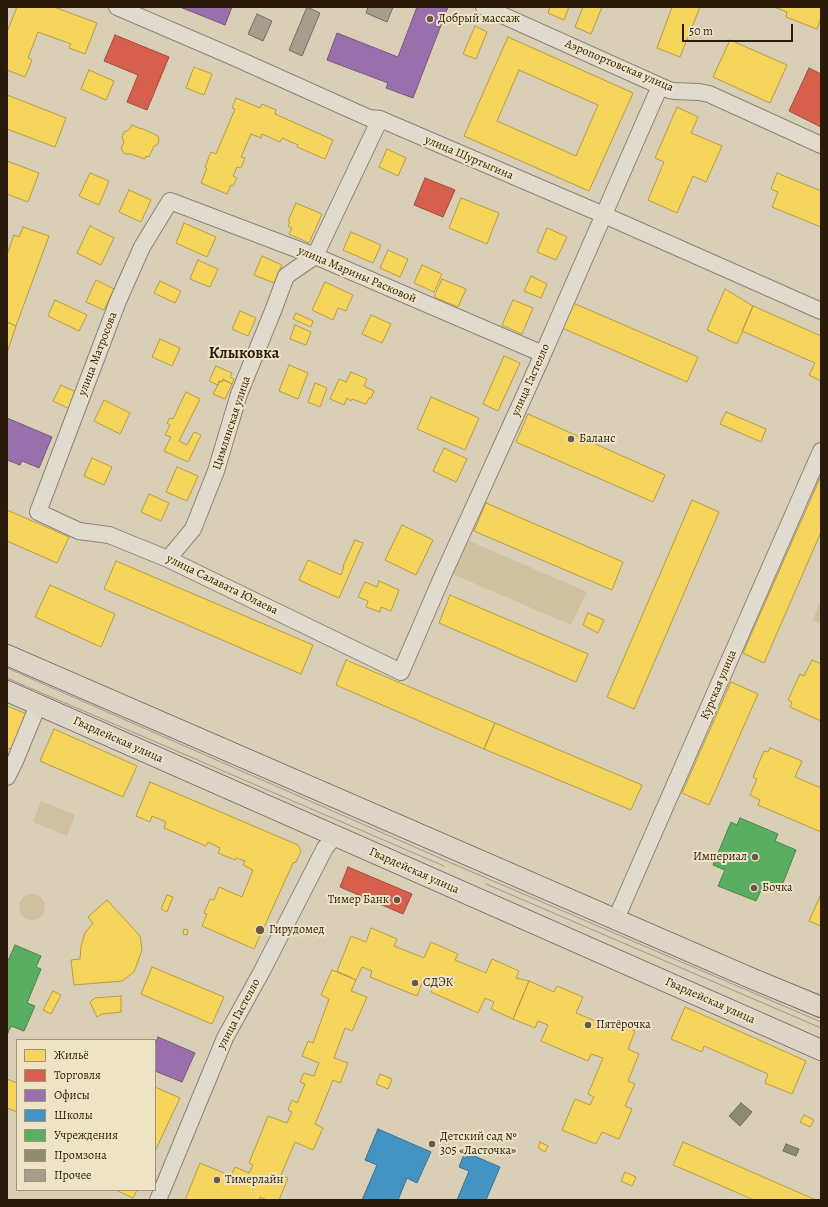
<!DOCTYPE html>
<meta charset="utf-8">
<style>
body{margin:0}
#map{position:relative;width:828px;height:1207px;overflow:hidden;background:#d9ceb6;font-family:Alegreya,serif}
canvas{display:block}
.frame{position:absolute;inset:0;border:8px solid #2a1a0a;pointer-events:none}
.legend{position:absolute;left:16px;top:1039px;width:140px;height:152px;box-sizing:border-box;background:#efe3c6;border:1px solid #a0937b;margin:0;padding:5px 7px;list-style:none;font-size:12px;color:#2a1a0a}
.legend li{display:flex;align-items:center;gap:8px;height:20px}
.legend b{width:20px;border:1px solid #a0937b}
.scale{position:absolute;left:682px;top:24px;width:111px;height:18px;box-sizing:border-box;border:2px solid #2a1a0a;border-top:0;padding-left:5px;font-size:12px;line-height:14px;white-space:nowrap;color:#2a1a0a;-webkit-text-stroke:3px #efe3c6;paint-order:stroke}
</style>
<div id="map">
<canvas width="828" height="1207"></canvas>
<div class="frame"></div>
<ul class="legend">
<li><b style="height:11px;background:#f6d55c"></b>Жильё</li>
<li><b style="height:11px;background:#d6604d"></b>Торговля</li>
<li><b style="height:11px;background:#9970ab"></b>Офисы</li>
<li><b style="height:11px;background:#4393c3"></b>Школы</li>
<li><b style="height:11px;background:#5aae61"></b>Учреждения</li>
<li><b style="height:11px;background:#8c8c6e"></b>Промзона</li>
<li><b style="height:11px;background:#a69e8d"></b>Прочее</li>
</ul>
<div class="scale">50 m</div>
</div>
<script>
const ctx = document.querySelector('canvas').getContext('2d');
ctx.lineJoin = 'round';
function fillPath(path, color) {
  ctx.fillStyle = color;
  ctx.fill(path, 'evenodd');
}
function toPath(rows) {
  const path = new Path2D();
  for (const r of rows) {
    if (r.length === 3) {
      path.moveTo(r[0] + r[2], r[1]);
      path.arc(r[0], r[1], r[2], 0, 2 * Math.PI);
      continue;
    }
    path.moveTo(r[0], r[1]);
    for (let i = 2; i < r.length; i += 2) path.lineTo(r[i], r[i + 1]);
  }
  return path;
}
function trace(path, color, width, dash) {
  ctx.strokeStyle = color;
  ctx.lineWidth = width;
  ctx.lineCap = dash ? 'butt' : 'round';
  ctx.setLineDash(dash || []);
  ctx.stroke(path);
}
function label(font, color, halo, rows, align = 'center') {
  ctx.font = font + ' Alegreya,serif';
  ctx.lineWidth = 4;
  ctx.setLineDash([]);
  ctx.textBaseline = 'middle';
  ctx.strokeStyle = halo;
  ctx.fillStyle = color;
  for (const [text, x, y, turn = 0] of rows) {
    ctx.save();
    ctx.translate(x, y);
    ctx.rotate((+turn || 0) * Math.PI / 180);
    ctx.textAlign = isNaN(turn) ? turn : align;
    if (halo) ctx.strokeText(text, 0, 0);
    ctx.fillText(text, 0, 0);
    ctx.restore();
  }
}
const green = toPath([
 [465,539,587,592,571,625,450,573],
 [821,599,821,624,813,620],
 [41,801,75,815,67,836,33,822],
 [32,907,13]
]);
const homes = toPath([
 [17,7,54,7,97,23,85,54,69,48,71,44,38,32,28,58,32,60,25,77,7,70,7,32,17,7],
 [550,7,569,7,564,20,548,13,550,7],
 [583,7,602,7,591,34,575,27,583,7],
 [672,7,700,7,680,57,657,48,672,7],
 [774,7,821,7,821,17,817,29,786,17,787,12,774,7],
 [475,26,487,32,476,59,463,54,475,26],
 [508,37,633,93,589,191,464,136,508,37],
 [519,70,598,105,576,156,497,121,519,70],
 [730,40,787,65,770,103,713,77,730,40],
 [194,67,212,74,204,95,186,88,194,67],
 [89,70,114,81,106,100,81,89,89,70],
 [7,95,66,118,55,147,7,129,7,95],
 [236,98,260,108,262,104,276,110,275,114,333,140,325,159,297,147,298,145,282,138,280,142,262,134,261,138,251,134,241,157,245,158,241,168,237,167,233,176,237,178,233,186,231,185,227,194,201,183,207,168,205,167,211,152,216,154,235,109,232,108,236,98],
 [677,107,698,117,691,133,722,146,706,182,693,176,677,213,648,200,664,162,655,158,677,107],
 [132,125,141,129,141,128,158,136,159,141,157,145,154,146,149,157,146,156,145,159,131,154,125,154,121,149,124,142,122,137,124,132,129,130,132,125],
 [387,149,406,158,398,176,379,167,387,149],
 [7,161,39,173,28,202,7,194,7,161],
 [90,173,109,181,99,205,79,196,90,173],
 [777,173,821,191,821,227,772,207,778,192,771,189,777,173],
 [129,190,151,200,141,222,119,212,129,190],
 [461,198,499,213,487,244,449,228,461,198],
 [296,203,322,214,309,243,289,234,292,228,288,226,290,222,288,221,296,203],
 [184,223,216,237,207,257,176,243,184,223],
 [90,226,114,238,101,265,77,253,90,226],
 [23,227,49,236,16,326,7,322,7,255,14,235,19,237,23,227],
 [547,228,567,237,556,260,537,252,547,228],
 [351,232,381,245,373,263,343,250,351,232],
 [388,250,408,259,400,277,380,268,388,250],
 [262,256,282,265,274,283,254,275,262,256],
 [198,260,218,269,210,287,190,279,198,260],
 [422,265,442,274,434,292,414,283,422,265],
 [531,276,547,284,541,298,524,291,531,276],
 [442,279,466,289,458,307,434,297,442,279],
 [96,280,114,289,104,310,86,302,96,280],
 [160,281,181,291,175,303,154,293,160,281],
 [325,282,353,295,346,311,338,308,333,320,312,310,325,282],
 [725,289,753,306,737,344,707,330,725,289],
 [55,300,87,315,79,331,48,316,55,300],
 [513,300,533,308,522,334,502,325,513,300],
 [573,303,698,357,687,382,562,328,573,303],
 [753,306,821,336,821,381,809,375,815,363,742,331,753,306],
 [240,311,256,318,248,336,232,329,240,311],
 [296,313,313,321,311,327,293,319,296,313],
 [371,315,391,324,382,343,362,334,371,315],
 [7,322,16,326,7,353,7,322],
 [295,325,311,332,306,345,290,339,295,325],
 [160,339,180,348,172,366,152,357,160,339],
 [504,356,520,363,498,411,483,404,504,356],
 [289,365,308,373,298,399,279,391,289,365],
 [216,366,232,373,230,377,234,379,232,384,223,379,222,382,219,381,218,385,209,381,216,366],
 [351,372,367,379,364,386,374,391,371,398,369,398,366,404,352,399,351,401,347,398,344,405,330,399,339,379,346,382,351,372],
 [223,380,232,384,225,399,213,394,220,381,222,382,223,380],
 [315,383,327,388,320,407,308,402,315,383],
 [61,385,78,393,70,409,53,401,61,385],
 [186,392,200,399,179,441,187,445,194,432,201,435,188,462,164,451,171,437,165,435,170,425,167,423,170,418,173,419,186,392],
 [431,397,479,418,465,450,417,429,431,397],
 [104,400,130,413,120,434,94,421,104,400],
 [726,412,766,429,761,442,720,424,726,412],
 [528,414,665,475,653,502,516,442,528,414],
 [444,448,467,459,456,482,433,471,444,448],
 [92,458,112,467,104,485,84,476,92,458],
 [177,467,198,476,187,501,166,492,177,467],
 [821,476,821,532,764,663,743,653,821,476],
 [149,494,169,503,161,521,141,512,149,494],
 [692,500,719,512,634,709,607,697,692,500],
 [486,503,623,562,612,590,474,531,486,503],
 [7,510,69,537,57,563,7,541,7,510],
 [402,525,433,540,416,575,385,560,402,525],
 [355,540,363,543,339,598,299,580,308,560,341,575,344,566,343,566,355,540],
 [116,561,313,645,301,674,104,589,116,561],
 [379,581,399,590,391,611,381,607,380,612,366,607,368,601,358,597,365,582,377,587,379,581],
 [50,585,115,614,101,647,35,617,50,585],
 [450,595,588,654,576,682,439,623,450,595],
 [588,613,604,620,598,633,583,625,588,613],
 [346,660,495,723,484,749,336,685,346,660],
 [812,660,821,664,821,721,790,707,792,702,788,700,800,674,804,676,812,660],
 [731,682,758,694,709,805,682,793,731,682],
 [7,706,29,715,14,750,7,748,7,706],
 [495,723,642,785,631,810,484,749,495,723],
 [54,729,137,766,123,797,40,761,54,729],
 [770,748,802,761,795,777,821,788,821,832,758,805,760,800,750,795,757,779,753,777,764,751,768,752,770,748],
 [150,782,298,845,301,851,296,862,293,863,254,949,202,926,207,914,204,913,210,899,214,900,219,887,242,897,253,870,243,865,245,861,236,858,235,860,218,853,220,848,208,842,206,846,164,828,166,822,152,816,150,822,136,816,150,782],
 [821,894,821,926,809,921,821,894],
 [167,895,173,897,167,912,161,909,167,895],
 [107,900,140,936,142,950,134,972,122,981,74,985,71,960,80,959,81,946,85,933,93,923,88,917,107,900],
 [371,928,397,939,394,946,424,958,431,942,458,954,455,960,486,973,492,959,519,971,516,978,529,981,513,1019,491,1009,494,1002,485,998,478,1013,431,992,435,982,424,978,417,996,370,977,372,971,362,967,356,980,337,971,351,936,366,942,371,928],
 [184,929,188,930,187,935,183,934,184,929],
 [152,967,224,997,212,1024,141,994,152,967],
 [332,970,356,980,351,991,367,997,352,1031,345,1028,334,1058,348,1063,340,1083,333,1080,315,1124,323,1128,313,1150,295,1142,281,1175,288,1178,279,1200,267,1200,260,1197,259,1200,185,1200,200,1163,231,1176,235,1167,249,1173,253,1165,249,1163,268,1116,287,1123,292,1112,288,1110,292,1100,297,1103,305,1084,300,1082,304,1073,314,1076,319,1063,302,1056,308,1041,313,1043,329,999,321,995,332,970],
 [529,981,554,992,557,986,583,997,576,1013,610,1027,612,1021,635,1031,628,1049,639,1054,628,1081,635,1084,625,1106,632,1109,619,1139,602,1132,596,1144,562,1130,575,1099,590,1105,594,1097,588,1094,603,1058,591,1054,588,1061,541,1041,548,1025,538,1021,535,1028,513,1019,529,981],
 [53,991,61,995,51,1014,43,1010,53,991],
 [121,996,121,1012,102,1014,97,1017,90,1002,95,998,121,996],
 [685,1007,806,1061,792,1094,765,1083,768,1074,704,1046,702,1052,671,1039,685,1007],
 [380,1074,392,1079,388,1089,376,1084,380,1074],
 [7,1079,17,1083,17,1112,7,1108,7,1079],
 [155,1087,180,1098,155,1151,155,1087],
 [804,1115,814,1120,810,1127,800,1122,804,1115],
 [540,1142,548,1146,545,1152,538,1148,540,1142],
 [683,1142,816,1200,754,1200,683,1169,673,1165,683,1142],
 [625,1172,636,1177,632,1186,621,1181,625,1172],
 [116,1190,137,1190,133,1198,116,1190]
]);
const shops = toPath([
 [115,35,169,57,147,110,127,102,138,75,104,61,115,35],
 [809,68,821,74,821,127,789,111,809,68],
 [425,178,455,190,443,217,414,205,425,178],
 [348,867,412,894,403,914,340,887,348,867]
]);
const offices = toPath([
 [180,7,232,7,225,25,180,7],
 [417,7,448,7,413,98,386,88,388,83,327,60,337,33,398,57,417,7],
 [7,418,52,437,39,468,22,461,20,465,7,460,7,418],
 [158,1037,195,1053,182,1082,155,1071,155,1045,158,1037]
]);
const schools = toPath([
 [378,1129,431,1152,417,1183,407,1178,398,1200,362,1200,377,1165,365,1160,378,1129],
 [465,1152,500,1167,486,1200,457,1200,469,1171,459,1167,465,1152]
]);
const public = toPath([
 [740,818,778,834,775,841,796,850,779,893,763,886,756,901,718,886,725,870,713,865,731,822,737,825,740,818],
 [15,945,41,956,36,967,41,969,27,1003,35,1006,24,1031,11,1026,7,1035,7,963,15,945]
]);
const industry = toPath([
 [741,1103,752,1112,740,1126,729,1116,741,1103],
 [786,1144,799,1149,796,1156,783,1151,786,1144]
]);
const building = toPath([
 [307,7,320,13,302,56,289,50,307,7],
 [368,7,393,7,387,22,366,13,368,7],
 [257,14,272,21,263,41,248,34,257,14]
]);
const minor = toPath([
 [117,7,231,56,369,118,380,119,604,215,821,311],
 [484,7,669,90,674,91,699,92,709,94,821,145],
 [543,354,315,256,170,201,142,247,118,301,38,512,79,531,109,535,168,559,401,672,443,575,526,392,543,354,553,331,608,205,660,86],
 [168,559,193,529,216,471,239,394,273,311,286,276,315,256,380,119],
 [7,777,15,761,38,705],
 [616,919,821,451],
 [158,1200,225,1038,262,971,325,848,335,836]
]);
const major = toPath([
 [7,655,753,979,821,1007],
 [7,691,821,1050]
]);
const tram = toPath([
 [7,668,442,859,821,1022],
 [7,678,444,866],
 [486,884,821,1028]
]);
const markers = [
 [430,19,4,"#675946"],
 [571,439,4,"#675946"],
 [755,857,4,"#675946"],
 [754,888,4,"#675946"],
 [397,900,4,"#675946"],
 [260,930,5,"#675946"],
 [415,983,4,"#675946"],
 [588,1025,4,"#675946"],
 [432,1144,4,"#675946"],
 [217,1180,4,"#675946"]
];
const poiNames = [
 ["Добрый массаж",438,19],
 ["Баланс",579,439],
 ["Империал",747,857,"right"],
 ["Бочка",762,888],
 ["Тимер Банк",389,900,"right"],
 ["Гирудомед",269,930],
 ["СДЭК",423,983],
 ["Пятёрочка",596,1025],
 ["Детский сад №",440,1137],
 ["305 «Ласточка»",440,1151],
 ["Тимерлайн",225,1180]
];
const streetNames = [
 ["Аэропортовская улица",619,66,23],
 ["улица Шуртыгина",469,158,23],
 ["улица Марины Расковой",357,275,23],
 ["улица Матросова",98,354,-69],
 ["улица Гастелло",531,380,-66],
 ["Цимлянская улица",232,423,-72],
 ["улица Салавата Юлаева",222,585,26],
 ["Курская улица",719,685,-67],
 ["Гвардейская улица",118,740,24],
 ["Гвардейская улица",414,871,24],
 ["Гвардейская улица",710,1001,24],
 ["улица Гастелло",239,1014,-62]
];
const districtNames = [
 ["Клыковка",244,354]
];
fillPath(green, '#cfc09f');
fillPath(homes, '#f6d55c');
trace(homes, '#b99d43', 1);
fillPath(shops, '#d6604d');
trace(shops, '#a24b39', 1);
fillPath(offices, '#9970ab');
trace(offices, '#78567b', 1);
fillPath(schools, '#4393c3');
trace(schools, '#3c6f8c', 1);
fillPath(public, '#5aae61');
trace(public, '#4c8247', 1);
fillPath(industry, '#8c8c6e');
trace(industry, '#6f6a50', 1);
fillPath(building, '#a69e8d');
trace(building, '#736b5d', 1);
trace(minor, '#8b8375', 18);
trace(major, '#736b5d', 22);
trace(minor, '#e1dbcf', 16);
trace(major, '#dcd5c7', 20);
trace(tram, '#9e988e', 1);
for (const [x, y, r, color] of markers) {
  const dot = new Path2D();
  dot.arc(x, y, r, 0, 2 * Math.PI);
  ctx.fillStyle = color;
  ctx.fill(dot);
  trace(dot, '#efe3c6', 1.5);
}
label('12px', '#2a1a0a', '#efe3c6', poiNames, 'left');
label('12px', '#2a1a0a', '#efe3c6', streetNames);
label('bold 16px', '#2a1a0a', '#efe3c6', districtNames);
</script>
